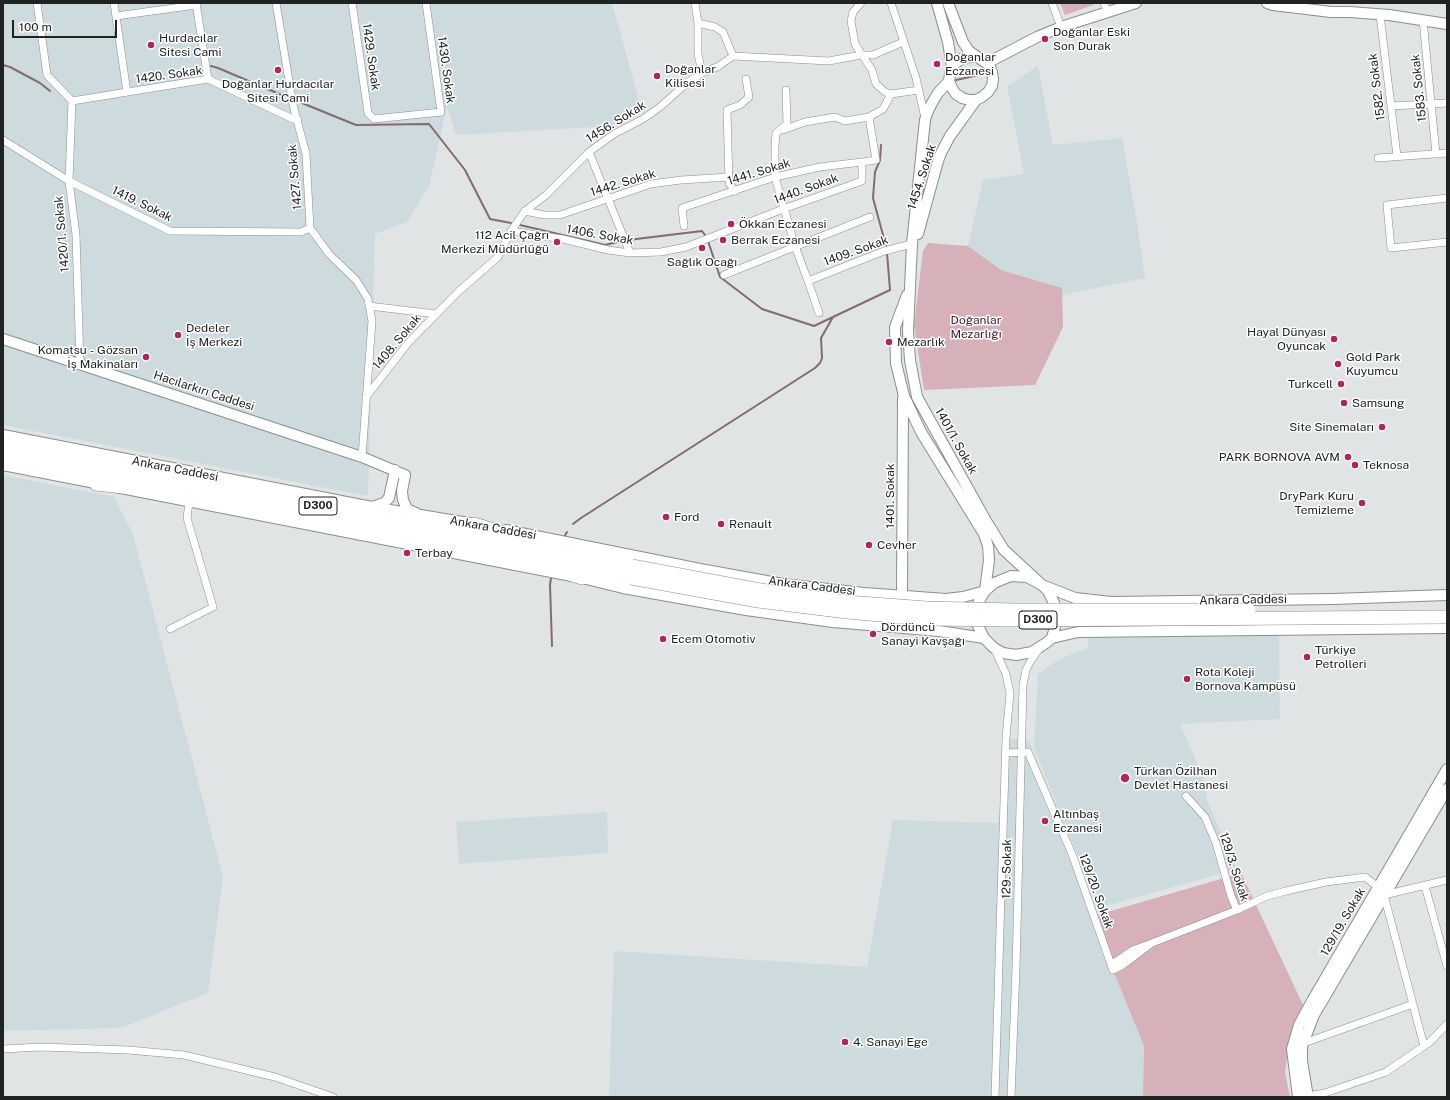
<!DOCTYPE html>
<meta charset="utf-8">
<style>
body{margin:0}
#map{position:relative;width:1450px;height:1100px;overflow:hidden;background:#e0e4e5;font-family:"Public Sans",sans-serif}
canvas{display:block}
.frame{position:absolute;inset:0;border:4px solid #212323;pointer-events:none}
.scale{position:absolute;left:12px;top:20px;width:105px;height:18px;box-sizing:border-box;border:2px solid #212323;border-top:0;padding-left:5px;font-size:12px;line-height:14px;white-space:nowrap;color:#212323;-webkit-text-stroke:3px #fff;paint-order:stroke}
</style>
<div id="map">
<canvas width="1450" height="1100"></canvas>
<div class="frame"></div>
<div class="scale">100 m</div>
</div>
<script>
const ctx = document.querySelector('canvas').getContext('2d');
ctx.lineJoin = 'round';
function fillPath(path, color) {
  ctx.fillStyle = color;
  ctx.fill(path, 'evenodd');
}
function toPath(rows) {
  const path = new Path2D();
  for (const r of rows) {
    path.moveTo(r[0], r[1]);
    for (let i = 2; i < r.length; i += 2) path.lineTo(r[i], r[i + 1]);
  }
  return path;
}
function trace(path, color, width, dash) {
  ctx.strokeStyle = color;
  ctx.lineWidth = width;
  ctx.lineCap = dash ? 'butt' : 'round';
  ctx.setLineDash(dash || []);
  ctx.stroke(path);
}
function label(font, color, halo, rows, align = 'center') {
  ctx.font = font + ' "Public Sans",sans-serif';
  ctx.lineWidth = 3;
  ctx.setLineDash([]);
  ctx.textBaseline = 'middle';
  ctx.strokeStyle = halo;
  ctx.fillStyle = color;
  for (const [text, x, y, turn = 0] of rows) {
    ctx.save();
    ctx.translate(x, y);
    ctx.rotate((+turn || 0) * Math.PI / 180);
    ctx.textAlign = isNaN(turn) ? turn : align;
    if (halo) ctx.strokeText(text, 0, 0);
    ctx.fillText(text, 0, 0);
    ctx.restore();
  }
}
const built = toPath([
 [3,3,612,3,641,107,613,126,456,135,447,106,429,186,407,222,375,234,368,496,3,425],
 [1038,66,1053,145,1122,138,1137,222,1145,278,1062,295,1061,288,1001,270,968,246,983,180,1024,174,1007,86],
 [3,475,114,497,133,534,223,877,208,993,121,1028,3,1031],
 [1279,630,1280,719,1180,724,1203,776,1207,800,1237,869,1099,908,1034,748,1038,674,1060,659,1088,648,1087,632],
 [1006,738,1028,740,1061,816,1119,969,1144,1046,1143,1097,609,1097,614,951,867,967,893,820,1003,823],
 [607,812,608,853,459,864,456,822]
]);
const green = toPath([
 [1060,3,1095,3,1093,5,1065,15],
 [928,243,968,246,1001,270,1062,288,1063,327,1035,385,924,390,914,325,923,251],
 [1241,873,1304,1007,1291,1034,1285,1072,1290,1097,1143,1097,1144,1046,1113,970,1094,916]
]);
const stream = toPath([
 [3,65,10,67,40,83,50,91],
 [211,66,218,68,284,96],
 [956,80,979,75],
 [297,101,356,125,429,124,465,170,490,219,511,223],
 [881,145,880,160,875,172,873,198,886,246],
 [520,225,605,245,621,241],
 [628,240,702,231,705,235],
 [708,241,720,277,762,309,814,326,890,290,887,253],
 [573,524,581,518,815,368,820,363,822,358,821,338,833,317],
 [564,537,567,532],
 [551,578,550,585,552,646]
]);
const street = toPath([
 [37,3,47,75,72,101],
 [114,3,127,92],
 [196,3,208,79],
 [276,3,293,105,306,154,310,228,329,254,356,280,368,299,372,321,362,457],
 [352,3,368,113,374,119,441,112,426,3],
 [695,3,698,23,698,54,702,73],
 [861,3,853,12,851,21,855,44,872,70,876,84,885,92,891,94,919,90],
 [891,3,916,78,925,118],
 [1052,3,1061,27],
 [1104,3,1107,12],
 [1380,15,1397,156],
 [116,16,196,5],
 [1423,20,1436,154],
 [698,23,715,27,723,32,733,56],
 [786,90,787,124,776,133,775,147,775,177,795,246,808,281,884,251,912,244],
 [72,101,69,181,76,235,80,364],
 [72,101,208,79,293,119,298,120],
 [1391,106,1447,103],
 [783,130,805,122,835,117,845,121,869,117,883,109,891,94],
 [3,140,69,181,170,231,301,232,310,228],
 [589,152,630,253],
 [1378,158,1447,153],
 [735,191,729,183,727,110,740,105,749,97,746,79],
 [1447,198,1387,205,1391,248,1447,242],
 [525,211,544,215,560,215,651,184,681,180,729,177],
 [684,226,682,208,775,177,820,167,862,162],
 [511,231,563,239,608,250,630,253,661,252,686,247,783,209,862,181,862,162,876,160,869,117],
 [724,275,870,217],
 [808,281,819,313],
 [369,306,436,314],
 [366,397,408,343,459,291,498,257,511,231,525,211,546,195,589,152,614,134,643,119,660,107,687,83,702,73,719,66,733,56,829,61,861,55,873,55,903,42],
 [170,629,213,607,187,518,189,502],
 [994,648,1006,674,1010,693,1006,738,1001,895,995,1097],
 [1006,753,1028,752,1072,854,1113,970,1123,965,1152,943,1133,950,1111,965],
 [1425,886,1447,966],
 [1384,895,1447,880],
 [1237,910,1267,896,1286,891,1326,882,1365,877,1378,887,1384,895,1424,1046],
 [1152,943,1237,910,1231,896,1216,843,1205,817,1186,796],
 [1304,1043,1413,1004],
 [3,1049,40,1047,128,1050,184,1055,275,1077,333,1097],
 [1308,1096,1325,1093,1386,1072,1430,1042,1447,1024],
 [1011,1097,1016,968,1023,685,1026,670,1030,662,1039,649]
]);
const secondary = toPath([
 [937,3,948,42,952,67],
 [948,3,963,42,969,51,989,65,992,72,993,79,992,86,988,92,982,97,976,100,969,100,962,98,956,94,952,88,949,81,950,74,952,67,957,62,963,58,970,57,977,57],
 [1267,3,1273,5,1331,12,1350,12,1389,15,1447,24],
 [987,63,1037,37,1061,27,1136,3],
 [949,81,938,93,932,103,927,113,925,120,912,244,908,331,910,360,917,397,986,521,1004,550,1042,585,1048,591,1054,603,1056,614,1056,623,1052,638,1046,643,1032,652,1016,655,1003,653,994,648,984,638,978,626,977,611,979,601,985,591,994,583,1011,576,1027,577,1042,585,1075,598,1111,602,1333,599,1447,595],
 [918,234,938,161,941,153,950,136,976,100],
 [907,295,895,327,896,363,904,396,921,432,984,534,988,546,989,560,985,591],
 [3,339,362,457,405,475,402,491,403,500,407,509,416,513],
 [3,435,372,507,481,525],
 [3,465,582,578,623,588,746,610,833,622,939,631,984,638],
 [372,507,384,503,389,498,395,470],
 [506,530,700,569,783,584,864,593,946,599,963,597,985,591],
 [902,596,903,398],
 [1052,638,1078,632,1447,628],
 [1298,1097,1292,1049,1299,1025,1312,1001,1447,769],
 [1308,1097,1302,1061,1302,1046,1314,1015,1447,789]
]);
const highway = toPath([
 [3,445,632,566],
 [3,456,631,578],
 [96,484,124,487],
 [474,524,513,536],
 [560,571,582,578]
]);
const highwayBridge = toPath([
 [632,566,760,590,847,602,927,608,1013,610,1249,610],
 [631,578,758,601,847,612,925,619,1011,620,1447,617]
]);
const markers = [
 [1045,39,4,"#b1255f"],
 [151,45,4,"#b1255f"],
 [937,64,4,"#b1255f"],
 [278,70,4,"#b1255f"],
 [657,76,4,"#b1255f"],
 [731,224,4,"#b1255f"],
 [723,240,4,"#b1255f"],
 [557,242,4,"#b1255f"],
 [702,248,4,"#b1255f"],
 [178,335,4,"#b1255f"],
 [1334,339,4,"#b1255f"],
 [889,342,4,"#b1255f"],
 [146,357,4,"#b1255f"],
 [1338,364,4,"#b1255f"],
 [1341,384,4,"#b1255f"],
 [1344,403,4,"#b1255f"],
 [1382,427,4,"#b1255f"],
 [1348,457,4,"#b1255f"],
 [1355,465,4,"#b1255f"],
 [1362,503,4,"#b1255f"],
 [666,517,4,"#b1255f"],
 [721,524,4,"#b1255f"],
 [869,545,4,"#b1255f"],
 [407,553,4,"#b1255f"],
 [873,634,4,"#b1255f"],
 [663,639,4,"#b1255f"],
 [1307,657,4,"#b1255f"],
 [1187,679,4,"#b1255f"],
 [1125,778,5,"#b1255f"],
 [1045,821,4,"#b1255f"],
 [845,1042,4,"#b1255f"]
];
const shields = [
 [318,506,38],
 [1038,620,38]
];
const shieldNames = [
 ["D300",318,506],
 ["D300",1038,620]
];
const poiNames = [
 ["Doğanlar Eski",1053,32],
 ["Son Durak",1053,46],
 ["Hurdacılar",159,38],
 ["Sitesi Cami",159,52],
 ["Doğanlar",945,57],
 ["Eczanesi",945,71],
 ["Doğanlar",665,69],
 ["Kilisesi",665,83],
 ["Doğanlar Hurdacılar",278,84,"center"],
 ["Sitesi Cami",278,98,"center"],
 ["Ökkan Eczanesi",739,224],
 ["112 Acil Çağrı",549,235,"right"],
 ["Merkezi Müdürlüğü",549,249,"right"],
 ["Berrak Eczanesi",731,240],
 ["Sağlık Ocağı",702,262,"center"],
 ["Dedeler",186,328],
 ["İş Merkezi",186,342],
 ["Hayal Dünyası",1326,332,"right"],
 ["Oyuncak",1326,346,"right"],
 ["Mezarlık",897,342],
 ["Komatsu - Gözsan",138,350,"right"],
 ["İş Makinaları",138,364,"right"],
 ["Gold Park",1346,357],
 ["Kuyumcu",1346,371],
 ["Turkcell",1333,384,"right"],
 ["Samsung",1352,403],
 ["Site Sinemaları",1374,427,"right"],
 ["PARK BORNOVA AVM",1340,457,"right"],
 ["Teknosa",1363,465],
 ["DryPark Kuru",1354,496,"right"],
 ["Temizleme",1354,510,"right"],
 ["Ford",674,517],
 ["Renault",729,524],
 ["Cevher",877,545],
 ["Terbay",415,553],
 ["Dördüncü",881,627],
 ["Sanayi Kavşağı",881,641],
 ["Ecem Otomotiv",671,639],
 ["Türkiye",1315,650],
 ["Petrolleri",1315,664],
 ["Rota Koleji",1195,672],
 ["Bornova Kampüsü",1195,686],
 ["Türkan Özilhan",1134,771],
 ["Devlet Hastanesi",1134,785],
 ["Altınbaş",1053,814],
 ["Eczanesi",1053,828],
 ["4. Sanayi Ege",853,1042]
];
const streetNames = [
 ["1429. Sokak",371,57,82],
 ["1430. Sokak",446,70,82],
 ["1420. Sokak",169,75,-8],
 ["1582. Sokak",1377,87,-97],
 ["1583. Sokak",1419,88,-96],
 ["1456. Sokak",616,122,-32],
 ["1441. Sokak",759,172,-17],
 ["1427. Sokak",295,177,-95],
 ["1454. Sokak",922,177,-72],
 ["1442. Sokak",623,183,-17],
 ["1440. Sokak",806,189,-20],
 ["1419. Sokak",142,204,26],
 ["1420/1. Sokak",62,234,-95],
 ["1406. Sokak",600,235,10],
 ["1409. Sokak",856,251,-20],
 ["1408. Sokak",397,342,-50],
 ["Hacılarkırı Caddesi",204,391,18],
 ["1401/1. Sokak",956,441,61],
 ["Ankara Caddesi",175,469,11],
 ["1401. Sokak",890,496,-90],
 ["Ankara Caddesi",493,528,10],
 ["Ankara Caddesi",812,586,7],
 ["Ankara Caddesi",1243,600,-1],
 ["129/3. Sokak",1234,867,72],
 ["129. Sokak",1007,869,-89],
 ["129/20. Sokak",1096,891,70],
 ["129/19. Sokak",1343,922,-60]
];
const parkNames = [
 ["Doğanlar",976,320],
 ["Mezarlığı",976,334]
];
fillPath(built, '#cedbde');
fillPath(green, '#d6b1ba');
trace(stream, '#846a71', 2);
trace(street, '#8a8e8f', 8);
trace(secondary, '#8a8e8f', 12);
trace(highway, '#8a8e8f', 14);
trace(street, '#fff', 7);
trace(secondary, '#fff', 10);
trace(highway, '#fff', 13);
trace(highwayBridge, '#8a8e8f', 14, []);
trace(highwayBridge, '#fff', 13);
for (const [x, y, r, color] of markers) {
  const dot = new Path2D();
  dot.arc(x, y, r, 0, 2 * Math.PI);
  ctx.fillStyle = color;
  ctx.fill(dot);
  trace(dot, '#fff', 1.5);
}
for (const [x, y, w] of shields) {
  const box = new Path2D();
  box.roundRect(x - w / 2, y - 9, w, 18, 3);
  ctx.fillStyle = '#fff';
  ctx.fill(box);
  trace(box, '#212323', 1);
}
label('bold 11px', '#212323', null, shieldNames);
label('12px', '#212323', '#fff', poiNames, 'left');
label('12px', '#212323', '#fff', streetNames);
label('12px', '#491729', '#fff', parkNames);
</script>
